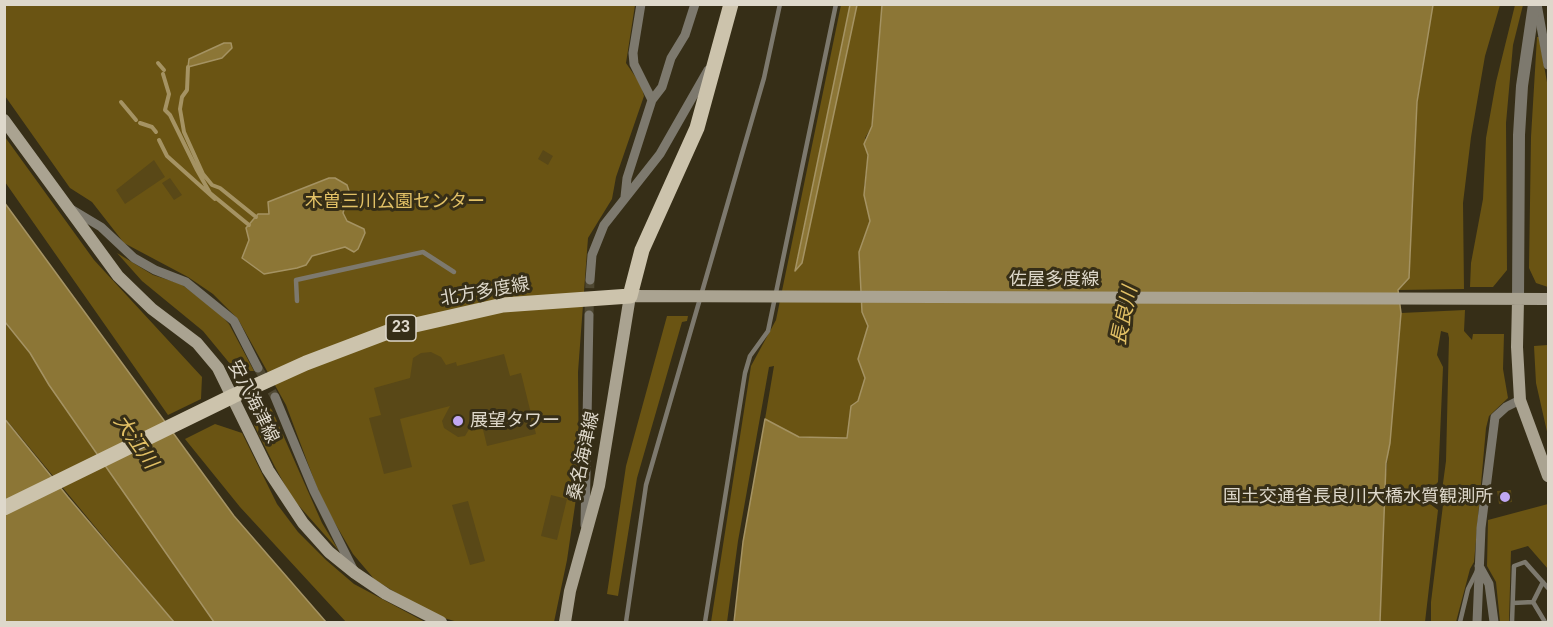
<!DOCTYPE html>
<meta charset="utf-8">
<style>
body{margin:0}
#map{position:relative;width:1553px;height:627px;overflow:hidden;background:#362e17;font-family:Helvetica,sans-serif}
canvas{display:block}
.frame{position:absolute;inset:0;border:6px solid #ded8cb;pointer-events:none}
</style>
<div id="map">
<canvas width="1553" height="627"></canvas>
<div class="frame"></div>
</div>
<script>
const ctx = document.querySelector('canvas').getContext('2d');
ctx.lineJoin = 'round';
function fillPath(path, color) {
  ctx.fillStyle = color;
  ctx.fill(path, 'evenodd');
}
function toPath(rows) {
  const path = new Path2D();
  for (const r of rows) {
    path.moveTo(r[0], r[1]);
    for (let i = 2; i < r.length; i += 2) path.lineTo(r[i], r[i + 1]);
  }
  return path;
}
function trace(path, color, width, dash) {
  ctx.strokeStyle = color;
  ctx.lineWidth = width;
  ctx.lineCap = dash ? 'butt' : 'round';
  ctx.setLineDash(dash || []);
  ctx.stroke(path);
}
function label(font, color, halo, rows, align = 'center') {
  ctx.font = font + ' Helvetica,"Noto Sans JP",sans-serif';
  ctx.lineWidth = 6;
  ctx.setLineDash([]);
  ctx.textBaseline = 'middle';
  ctx.strokeStyle = halo;
  ctx.fillStyle = color;
  for (const [text, x, y, turn = 0] of rows) {
    ctx.save();
    ctx.translate(x, y);
    ctx.rotate((+turn || 0) * Math.PI / 180);
    ctx.textAlign = isNaN(turn) ? turn : align;
    if (halo) ctx.strokeText(text, 0, 0);
    ctx.fillText(text, 0, 0);
    ctx.restore();
  }
}
const green = toPath([
 [4,5,635,5,626,63,641,85,644,96,616,177,612,199,588,238,578,372,579,478,567,560,554,622,458,622,433,615,375,580,353,554,322,501,286,405,238,319,213,294,188,277,124,243,92,202,70,188,5,96],
 [841,5,850,5,795,270,802,263,857,5,882,5,872,126,865,138,868,155,864,189,870,221,859,252,862,312,869,326,858,359,865,378,858,401,851,406,848,438,799,437,765,419,774,366,769,367,738,541,727,622,711,622,751,366,776,320],
 [1433,5,1500,5,1485,56,1471,137,1463,203,1464,289,1398,290,1409,278,1417,102],
 [1515,5,1523,5,1513,45,1506,123,1507,270,1493,287,1470,287,1471,263,1483,199,1486,138,1496,82],
 [1537,37,1539,37,1548,88,1548,287,1536,283,1529,268,1531,137],
 [5,137,94,260,202,377,201,399,168,415,5,182],
 [117,253,153,275,181,284,219,313,229,324,254,371,236,371,203,331,142,281],
 [1465,310,1464,331,1472,340,1473,334,1504,334,1503,369,1508,398,1489,416,1486,428,1474,562,1470,569,1456,622,1431,622,1431,602,1443,505,1441,498,1446,461,1449,338,1448,333,1441,331,1437,355,1443,367,1438,482,1428,493,1385,485,1401,313],
 [667,316,688,316,687,321,682,322,637,478,618,596,607,594,626,466],
 [4,322,30,353,49,385,214,622,174,622,5,418],
 [1548,345,1548,436,1536,383,1534,346],
 [265,403,272,410,322,523,339,551,292,498,275,467,254,425],
 [215,424,242,433,277,504,298,532,326,560,354,584,425,622,346,622,240,507,185,439],
 [1384,493,1426,501,1438,510,1425,622,1380,622],
 [1548,504,1548,569,1528,546,1511,551,1509,622,1500,622,1496,582,1487,566,1488,520]
]);
const water = toPath([
 [850,5,857,5,802,263,795,271,850,5],
 [882,5,1433,5,1417,102,1409,278,1398,290,1401,313,1390,443,1386,463,1380,622,734,622,743,542,765,419,799,437,847,438,851,406,858,401,865,378,858,359,868,326,862,312,859,252,870,221,864,195,868,155,864,144,872,126,882,5],
 [224,43,231,43,232,48,222,58,188,67,189,59,224,43],
 [329,178,335,178,347,185,349,191,343,213,347,221,364,229,365,233,358,249,354,252,345,247,312,256,306,265,297,268,264,274,242,258,249,240,246,228,258,214,269,214,268,202,329,178],
 [4,202,234,516,326,622,214,622,49,385,30,353,5,322,4,202],
 [4,418,68,497,174,622,5,622,4,418]
]);
const stream = toPath([
 [158,63,164,70],
 [188,67,187,90,182,97,180,109,184,132,203,174,212,185,220,188,256,217],
 [163,74,169,94,165,110,170,115,197,170,210,193,249,225],
 [121,102,136,120],
 [140,123,152,127,156,132],
 [159,140,167,156,215,199]
]);
const building = toPath([
 [543,150,553,156,548,165,538,159],
 [154,160,165,177,125,204,116,190],
 [170,178,182,195,174,200,162,183],
 [431,352,441,357,446,365,456,362,457,366,504,354,510,376,521,373,536,434,487,446,479,413,465,436,458,437,444,428,442,421,450,406,400,419,412,467,384,474,369,418,381,415,374,388,410,378,413,358,421,353],
 [1511,490,1512,502,1499,504,1497,491],
 [551,495,567,499,557,540,541,536],
 [468,501,485,561,470,565,452,505]
]);
const minorTunnel = toPath([
 [589,315,590,280],
 [258,368,275,397]
]);
const service = toPath([
 [297,301,296,280,423,252,454,272],
 [1533,602,1543,582],
 [1513,603,1533,602,1545,622],
 [626,622,646,485,764,78,780,4],
 [705,622,745,373,750,356,768,331,836,4],
 [1460,622,1468,589,1477,571],
 [1512,622,1514,566,1525,562,1548,588]
]);
const minor = toPath([
 [1537,4,1548,65],
 [652,100,662,87,671,58,685,35,695,4],
 [625,197,627,178,652,100,634,64,633,53,641,4],
 [71,209,101,227,134,258,155,270,186,282,234,321,258,368],
 [590,280,592,255,604,225,660,154,708,70],
 [275,397,314,491,353,569],
 [585,525,589,315],
 [1479,566,1489,584,1494,622],
 [1477,622,1481,528,1495,417,1506,407,1520,400]
]);
const tertiary = toPath([
 [1518,300,1519,135,1522,86,1534,4]
]);
const secondary = toPath([
 [4,120,118,276,152,309,197,343,218,368,268,470,303,523,329,552,355,573,386,594,441,622],
 [1518,300,1517,347,1520,400,1548,476],
 [565,622,570,591,599,486,630,296,1548,299]
]);
const primary = toPath([
 [4,508,233,396,306,363,393,330,503,305,630,296,642,250,697,128,731,4]
]);
const markers = [
 [458,421,6,"#c1a8f3"],
 [1505,497,6,"#c1a8f3"]
];
const shields = [
 [401,328,30]
];
const shieldNames = [
 ["23",401,328]
];
const parkNames = [
 ["木曽三川公園センター",395,202]
];
const streetNames = [
 ["佐屋多度線",1054,280],
 ["北方多度線",485,292,-10],
 ["安八海津線",253,402,63],
 ["桑名海津線",584,456,-78]
];
const poiNames = [
 ["展望タワー",470,421],
 ["国土交通省長良川大橋水質観測所",1493,497,"right"]
];
const waterNames = [
 ["長良川",1125,316,-78],
 ["大江川",135,442,55]
];
fillPath(green, '#6a5413');
fillPath(water, '#8c7636');
trace(water, '#a59363', 1.5);
trace(stream, '#a59363', 4);
fillPath(building, '#594817');
trace(minorTunnel, '#4f4832', 9, [9, 4.5]);
trace(service, '#7d796e', 4.5);
trace(minor, '#7d796e', 9);
trace(tertiary, '#7d796e', 12);
trace(secondary, '#aaa391', 12);
trace(primary, '#ccc3ac', 15);
for (const [x, y, r, color] of markers) {
  const dot = new Path2D();
  dot.arc(x, y, r, 0, 2 * Math.PI);
  ctx.fillStyle = color;
  ctx.fill(dot);
  trace(dot, '#362e17', 2);
}
for (const [x, y, w] of shields) {
  const box = new Path2D();
  box.roundRect(x - w / 2, y - 13, w, 26, 4.5);
  ctx.fillStyle = '#362e17';
  ctx.fill(box);
  trace(box, '#ded8cb', 1.5);
}
label('bold 16px', '#ded8cb', null, shieldNames);
label('18px', '#e2c166', '#362e17', parkNames);
label('18px', '#ded8cb', '#362e17', streetNames);
label('18px', '#ded8cb', '#362e17', poiNames, 'left');
label('italic 20px', '#e2c065', '#362e17', waterNames);
</script>
